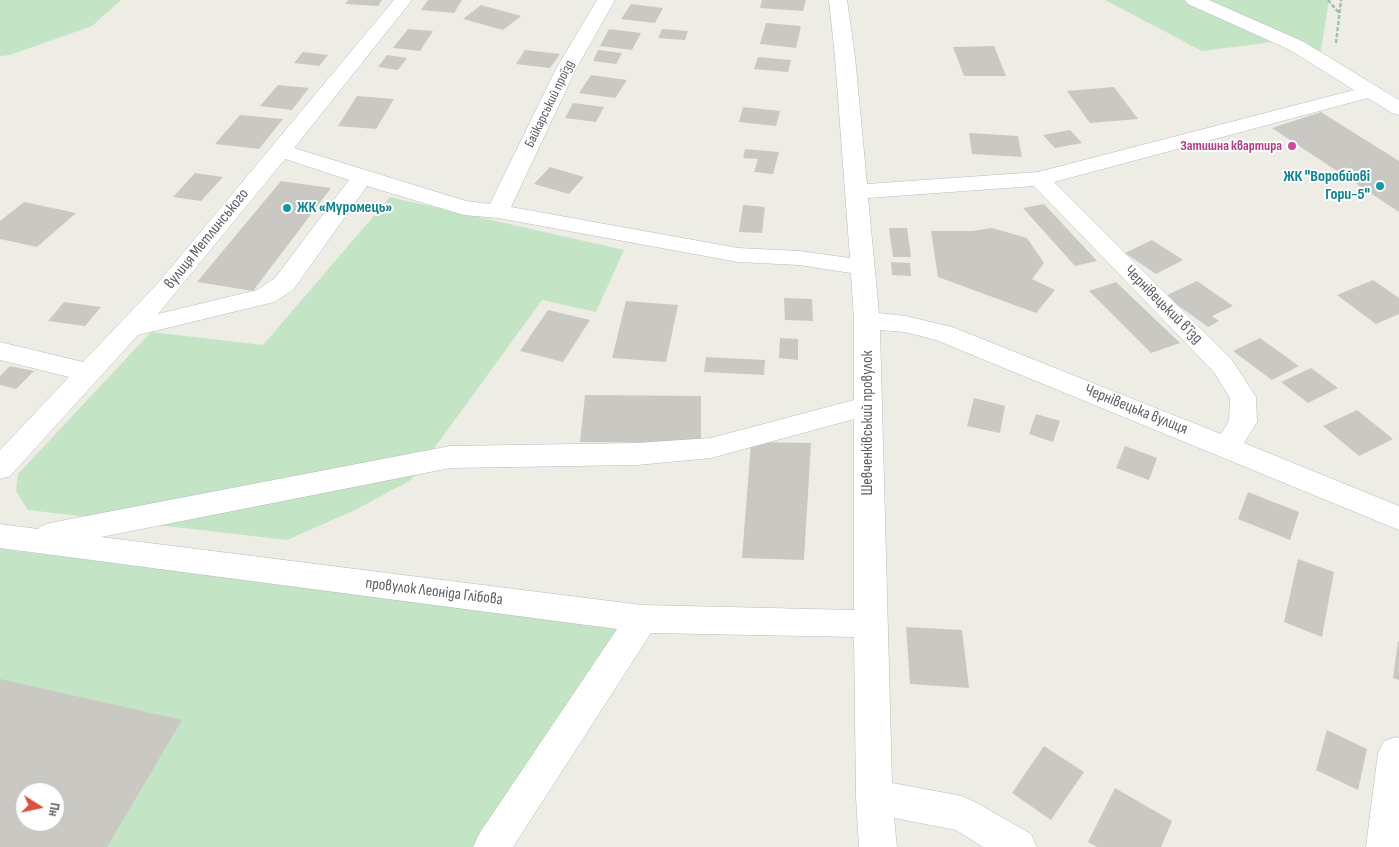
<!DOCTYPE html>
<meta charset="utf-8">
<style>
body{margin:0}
#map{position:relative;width:1399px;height:847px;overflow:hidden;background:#eeede5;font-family:"Sofia Sans Condensed",sans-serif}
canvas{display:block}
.north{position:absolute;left:15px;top:782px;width:50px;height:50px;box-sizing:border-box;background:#fff;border:1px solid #bebfc1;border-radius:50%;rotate:100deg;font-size:14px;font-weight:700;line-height:20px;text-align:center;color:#5d6064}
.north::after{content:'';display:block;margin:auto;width:18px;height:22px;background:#dd503c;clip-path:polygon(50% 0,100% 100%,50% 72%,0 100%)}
</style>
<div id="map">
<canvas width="1399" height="847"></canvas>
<div class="north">Пн</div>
</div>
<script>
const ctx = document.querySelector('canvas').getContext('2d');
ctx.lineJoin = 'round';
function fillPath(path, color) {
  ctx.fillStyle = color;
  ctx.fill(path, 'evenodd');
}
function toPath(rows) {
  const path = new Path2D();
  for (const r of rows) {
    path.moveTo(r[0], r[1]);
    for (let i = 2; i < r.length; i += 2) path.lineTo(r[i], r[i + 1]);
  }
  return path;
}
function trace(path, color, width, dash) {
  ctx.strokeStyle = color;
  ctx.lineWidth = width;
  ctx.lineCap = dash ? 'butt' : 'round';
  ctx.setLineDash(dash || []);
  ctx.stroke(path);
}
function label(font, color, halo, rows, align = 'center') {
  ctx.font = font + ' "Sofia Sans Condensed",sans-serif';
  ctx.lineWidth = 4;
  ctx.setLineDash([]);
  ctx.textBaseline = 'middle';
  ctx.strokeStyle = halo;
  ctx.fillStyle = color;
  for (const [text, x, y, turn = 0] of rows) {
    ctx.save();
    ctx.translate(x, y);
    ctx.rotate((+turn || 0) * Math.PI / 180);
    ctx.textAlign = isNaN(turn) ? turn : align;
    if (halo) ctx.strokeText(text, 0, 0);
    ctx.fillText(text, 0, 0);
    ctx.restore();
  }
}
const green = toPath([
 [0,0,121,0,92,26,10,55,0,56],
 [1105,0,1183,0,1273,42,1202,51],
 [1208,0,1329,0,1320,56],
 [390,197,624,250,596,312,542,300,411,480,355,510,287,540,28,510,16,491,18,474,151,332,263,345],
 [0,549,623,625,478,847,0,847],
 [25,792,55,792,55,822,25,822]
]);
const building = toPath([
 [348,0,382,0,378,6,345,4],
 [428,0,462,0,454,13,421,10],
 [762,0,806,0,803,11,760,8],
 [631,4,663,8,655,23,621,19],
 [481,5,521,16,503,30,463,19],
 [766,23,801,26,796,48,760,44],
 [408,29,433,31,420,51,393,48],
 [609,29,641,33,632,50,600,46],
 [662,29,688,31,685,40,658,38],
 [994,46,1006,76,964,76,953,47],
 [525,50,560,54,550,68,516,64],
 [598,50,622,53,616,64,593,61],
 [303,52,328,55,319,66,294,63],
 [387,55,407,58,398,70,378,67],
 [758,57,791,60,788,72,754,69],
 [591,75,627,80,615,98,579,93],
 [278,85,309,88,292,110,260,106],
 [1114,87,1138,119,1090,123,1067,91],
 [357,96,394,99,376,129,338,126],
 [573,103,604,107,596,122,565,118],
 [743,107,780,111,776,126,739,122],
 [1321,112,1399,161,1399,212,1272,128],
 [240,115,283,119,259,149,215,144],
 [1070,130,1082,143,1055,148,1043,135],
 [969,133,1018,136,1022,157,972,154],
 [745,149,779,152,773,174,754,172,758,159,743,158],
 [550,167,584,177,569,194,534,184],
 [195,173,223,177,201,201,173,197],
 [281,181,331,188,253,291,197,282],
 [24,202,76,213,37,247,0,239,0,221],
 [1044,204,1097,261,1075,266,1023,208],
 [743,205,765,207,762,233,739,232],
 [889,228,907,228,911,257,893,257],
 [992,228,1027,238,1044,263,1032,279,1055,290,1036,313,938,277,931,231,972,231],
 [1152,240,1183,260,1156,274,1125,253],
 [891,262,910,263,911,276,892,275],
 [1373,280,1399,298,1399,314,1376,324,1337,295],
 [1197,281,1233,306,1212,316,1219,321,1208,327,1165,296],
 [1116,282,1180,343,1151,353,1089,291],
 [784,298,812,299,813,321,785,320],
 [626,301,678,305,666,362,612,358],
 [64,302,101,307,85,326,48,321],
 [548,310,590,320,563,362,520,351],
 [780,338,798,339,798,360,779,358],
 [1260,338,1299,366,1272,380,1233,351],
 [706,357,765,360,764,375,704,372],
 [10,366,34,371,16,389,0,385,0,376],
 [1311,368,1338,388,1308,403,1281,382],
 [585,395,701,396,701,443,580,442],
 [974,398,1005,406,1000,433,967,426],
 [1357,410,1393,439,1359,456,1323,426],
 [1036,414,1060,421,1053,442,1029,434],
 [751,442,811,443,804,560,742,558],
 [1125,446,1157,458,1149,480,1116,468],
 [1248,492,1299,512,1290,540,1238,519],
 [1298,559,1334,572,1322,637,1284,622],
 [906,627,962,630,969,688,910,684],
 [1398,642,1399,642,1399,680,1393,678],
 [0,679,182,720,107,847,0,847],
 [25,792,55,792,55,822,25,822],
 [1327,730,1367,749,1358,790,1316,770],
 [1044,746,1084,772,1051,820,1012,793],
 [1115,788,1172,821,1161,847,1097,847,1088,842]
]);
const path = toPath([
 [1328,0,1339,13],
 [1336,43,1341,0]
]);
const minor = toPath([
 [394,0,412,0,294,148,466,201,490,204,556,69,597,0,615,0,576,69,511,207,738,248,799,251,850,258,835,57,829,0,847,0,855,57,867,184,1038,172,1354,90,1290,50,1188,4,1185,0,1209,0,1304,42,1399,100,1399,115,1392,113,1368,98,1054,182,1232,360,1256,397,1257,422,1244,443,1399,506,1399,530,936,340,905,332,880,330,892,783,962,796,975,802,1031,834,1037,847,983,847,956,830,894,818,897,847,859,847,856,797,854,637,651,633,513,847,473,847,479,834,617,629,0,548,0,524,38,529,39,527,50,523,450,446,637,443,711,438,854,400,854,320,851,273,799,265,738,262,498,218,464,215,367,186,293,290,274,302,138,335,10,476,0,479,0,450,69,377,0,360,0,342,83,362,158,283,394,0],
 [285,159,349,180,275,278,257,290,158,314,285,159],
 [1034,186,1214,372,1230,398,1229,421,1221,434,952,327,905,316,879,313,868,198,1034,186],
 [854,419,854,610,642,605,101,537,450,468,637,465,711,458,854,419],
 [1396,737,1399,738,1399,847,1366,847,1378,753,1384,741,1396,737]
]);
const markers = [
 [1292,146,5,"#d1479c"],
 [1380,186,5,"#0f9aa8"],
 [287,208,5,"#0f9aa8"]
];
const farStreetnames = [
 ["Байкарський проїзд",550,104,-64]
];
const farHotelnames = [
 ["Затишна квартира",1282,146]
];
const cultureNames = [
 ["ЖК \"Воробйові",1370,177],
 ["Гори-5\"",1370,195],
 ["ЖК «Муромець»",297,208,"left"]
];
const streetNames = [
 ["вулиця Метлинського",207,239,-51],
 ["Чернівецький вʼїзд",1163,305,45],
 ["Чернівецька вулиця",1136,410,22],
 ["Шевченківський провулок",868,423,-90],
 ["провулок Леоніда Глібова",434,592,7]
];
fillPath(green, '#c3e4c5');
fillPath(building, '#cac8c2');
trace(minor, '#b7babe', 1);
trace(path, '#9cc2a8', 2.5, [4, 2]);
fillPath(minor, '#fff');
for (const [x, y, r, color] of markers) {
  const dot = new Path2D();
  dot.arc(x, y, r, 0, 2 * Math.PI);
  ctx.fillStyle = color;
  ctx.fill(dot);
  trace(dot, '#fff', 2);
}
label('14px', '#5d6064', '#fff', farStreetnames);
label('bold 14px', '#b23c85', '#fff', farHotelnames, 'right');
label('bold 16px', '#0d838f', '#fff', cultureNames, 'right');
label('16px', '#5d6064', '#fff', streetNames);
</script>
